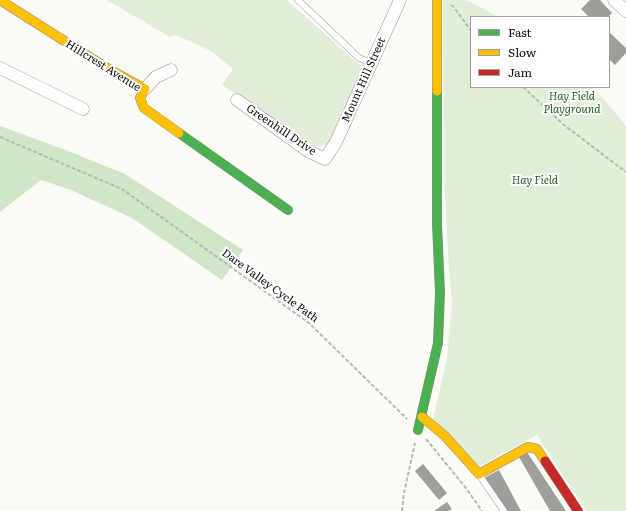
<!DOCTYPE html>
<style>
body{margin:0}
#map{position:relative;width:626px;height:511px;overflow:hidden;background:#fbfbf6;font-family:Literata,serif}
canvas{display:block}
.legend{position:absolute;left:470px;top:16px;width:140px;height:72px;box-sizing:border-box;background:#fff;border:1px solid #9f9f9f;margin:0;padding:5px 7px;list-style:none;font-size:12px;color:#0f0f0f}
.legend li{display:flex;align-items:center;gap:8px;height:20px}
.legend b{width:20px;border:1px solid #9f9f9f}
</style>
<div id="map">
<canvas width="626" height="511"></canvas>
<ul class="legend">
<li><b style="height:5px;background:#4caf50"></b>Fast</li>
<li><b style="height:5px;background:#ffc107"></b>Slow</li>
<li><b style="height:5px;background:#c62828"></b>Jam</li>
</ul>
</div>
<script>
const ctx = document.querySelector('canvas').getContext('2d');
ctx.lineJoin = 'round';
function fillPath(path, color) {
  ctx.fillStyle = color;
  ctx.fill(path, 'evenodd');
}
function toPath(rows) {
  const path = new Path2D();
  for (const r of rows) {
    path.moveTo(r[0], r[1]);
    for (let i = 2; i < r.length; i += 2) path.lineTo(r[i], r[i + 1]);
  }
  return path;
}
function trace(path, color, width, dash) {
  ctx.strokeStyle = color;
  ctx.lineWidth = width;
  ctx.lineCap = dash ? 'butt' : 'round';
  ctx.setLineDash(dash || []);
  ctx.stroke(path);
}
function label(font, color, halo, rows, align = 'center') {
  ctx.font = font + ' Literata,serif';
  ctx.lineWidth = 4;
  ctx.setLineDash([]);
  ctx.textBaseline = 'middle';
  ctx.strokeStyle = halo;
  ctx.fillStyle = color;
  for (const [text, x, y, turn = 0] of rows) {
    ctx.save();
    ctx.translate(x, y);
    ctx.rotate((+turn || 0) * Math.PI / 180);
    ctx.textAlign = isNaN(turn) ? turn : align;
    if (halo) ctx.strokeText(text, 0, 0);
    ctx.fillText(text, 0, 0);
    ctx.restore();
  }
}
const green = toPath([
 [107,0,287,0,365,70,329,145,313,147,222,85,233,69,211,51,176,35,170,37],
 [446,0,467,0,498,17,471,17,471,87,590,87,602,97,626,126,626,511,586,511,537,435,478,467,433,419,447,358,452,301,449,271,444,176,443,1]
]);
const forest = toPath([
 [0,126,68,151,125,174,243,250,222,280,132,218,71,190,41,180,0,212]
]);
const building = toPath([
 [590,0,600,0,612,13,608,17,589,17,581,9],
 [609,32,626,48,626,53,615,65,609,59],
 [527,452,566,511,550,511,519,457],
 [423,464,447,493,439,500,415,471],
 [499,470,521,511,507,511,484,478],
 [447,502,452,509,448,511,434,511]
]);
const path = toPath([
 [451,5,454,7,471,31],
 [523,87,564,125,626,172],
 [0,137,122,189,309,323,407,419],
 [426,439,466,488,482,511],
 [402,511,404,493,415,443]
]);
const lane = toPath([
 [298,0,359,58,371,63],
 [480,476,504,511]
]);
const street = toPath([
 [614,0,626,11],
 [0,68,83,109],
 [145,89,156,77,171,70],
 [237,100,308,151,325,159,336,142,400,0]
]);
const fast = toPath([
 [179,133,288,210],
 [418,430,438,343,440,292,437,224,437,91]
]);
const slow = toPath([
 [0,0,107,68,145,89,140,98,144,108,179,133],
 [437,0,437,91],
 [422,417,445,436,479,474,528,447,537,449,545,461]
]);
const jam = toPath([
 [545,461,578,511]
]);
const streetNames = [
 ["Hillcrest Avenue",103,66,32],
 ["Mount Hill Street",364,80,-66],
 ["Greenhill Drive",281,130,34],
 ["Dare Valley Cycle Path",270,286,36]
];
const parkNames = [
 ["Hay Field",572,97],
 ["Playground",572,110],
 ["Hay Field",535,181]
];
fillPath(green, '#e1efd8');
fillPath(forest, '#d0e6c7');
fillPath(building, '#9f9e9b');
trace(lane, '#959593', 7);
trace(street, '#959593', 13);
trace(fast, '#8c8c8a', 10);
trace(slow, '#8c8c8a', 10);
trace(jam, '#8c8c8a', 10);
trace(path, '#b9b9b8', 2, [4, 2]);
trace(lane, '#fefefe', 6);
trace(street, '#fefefe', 12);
trace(fast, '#4caf50', 9);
trace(slow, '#ffc107', 9);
trace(jam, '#c62828', 9);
label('11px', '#0f0f0f', '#fff', streetNames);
label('italic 11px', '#266127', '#fff', parkNames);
</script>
